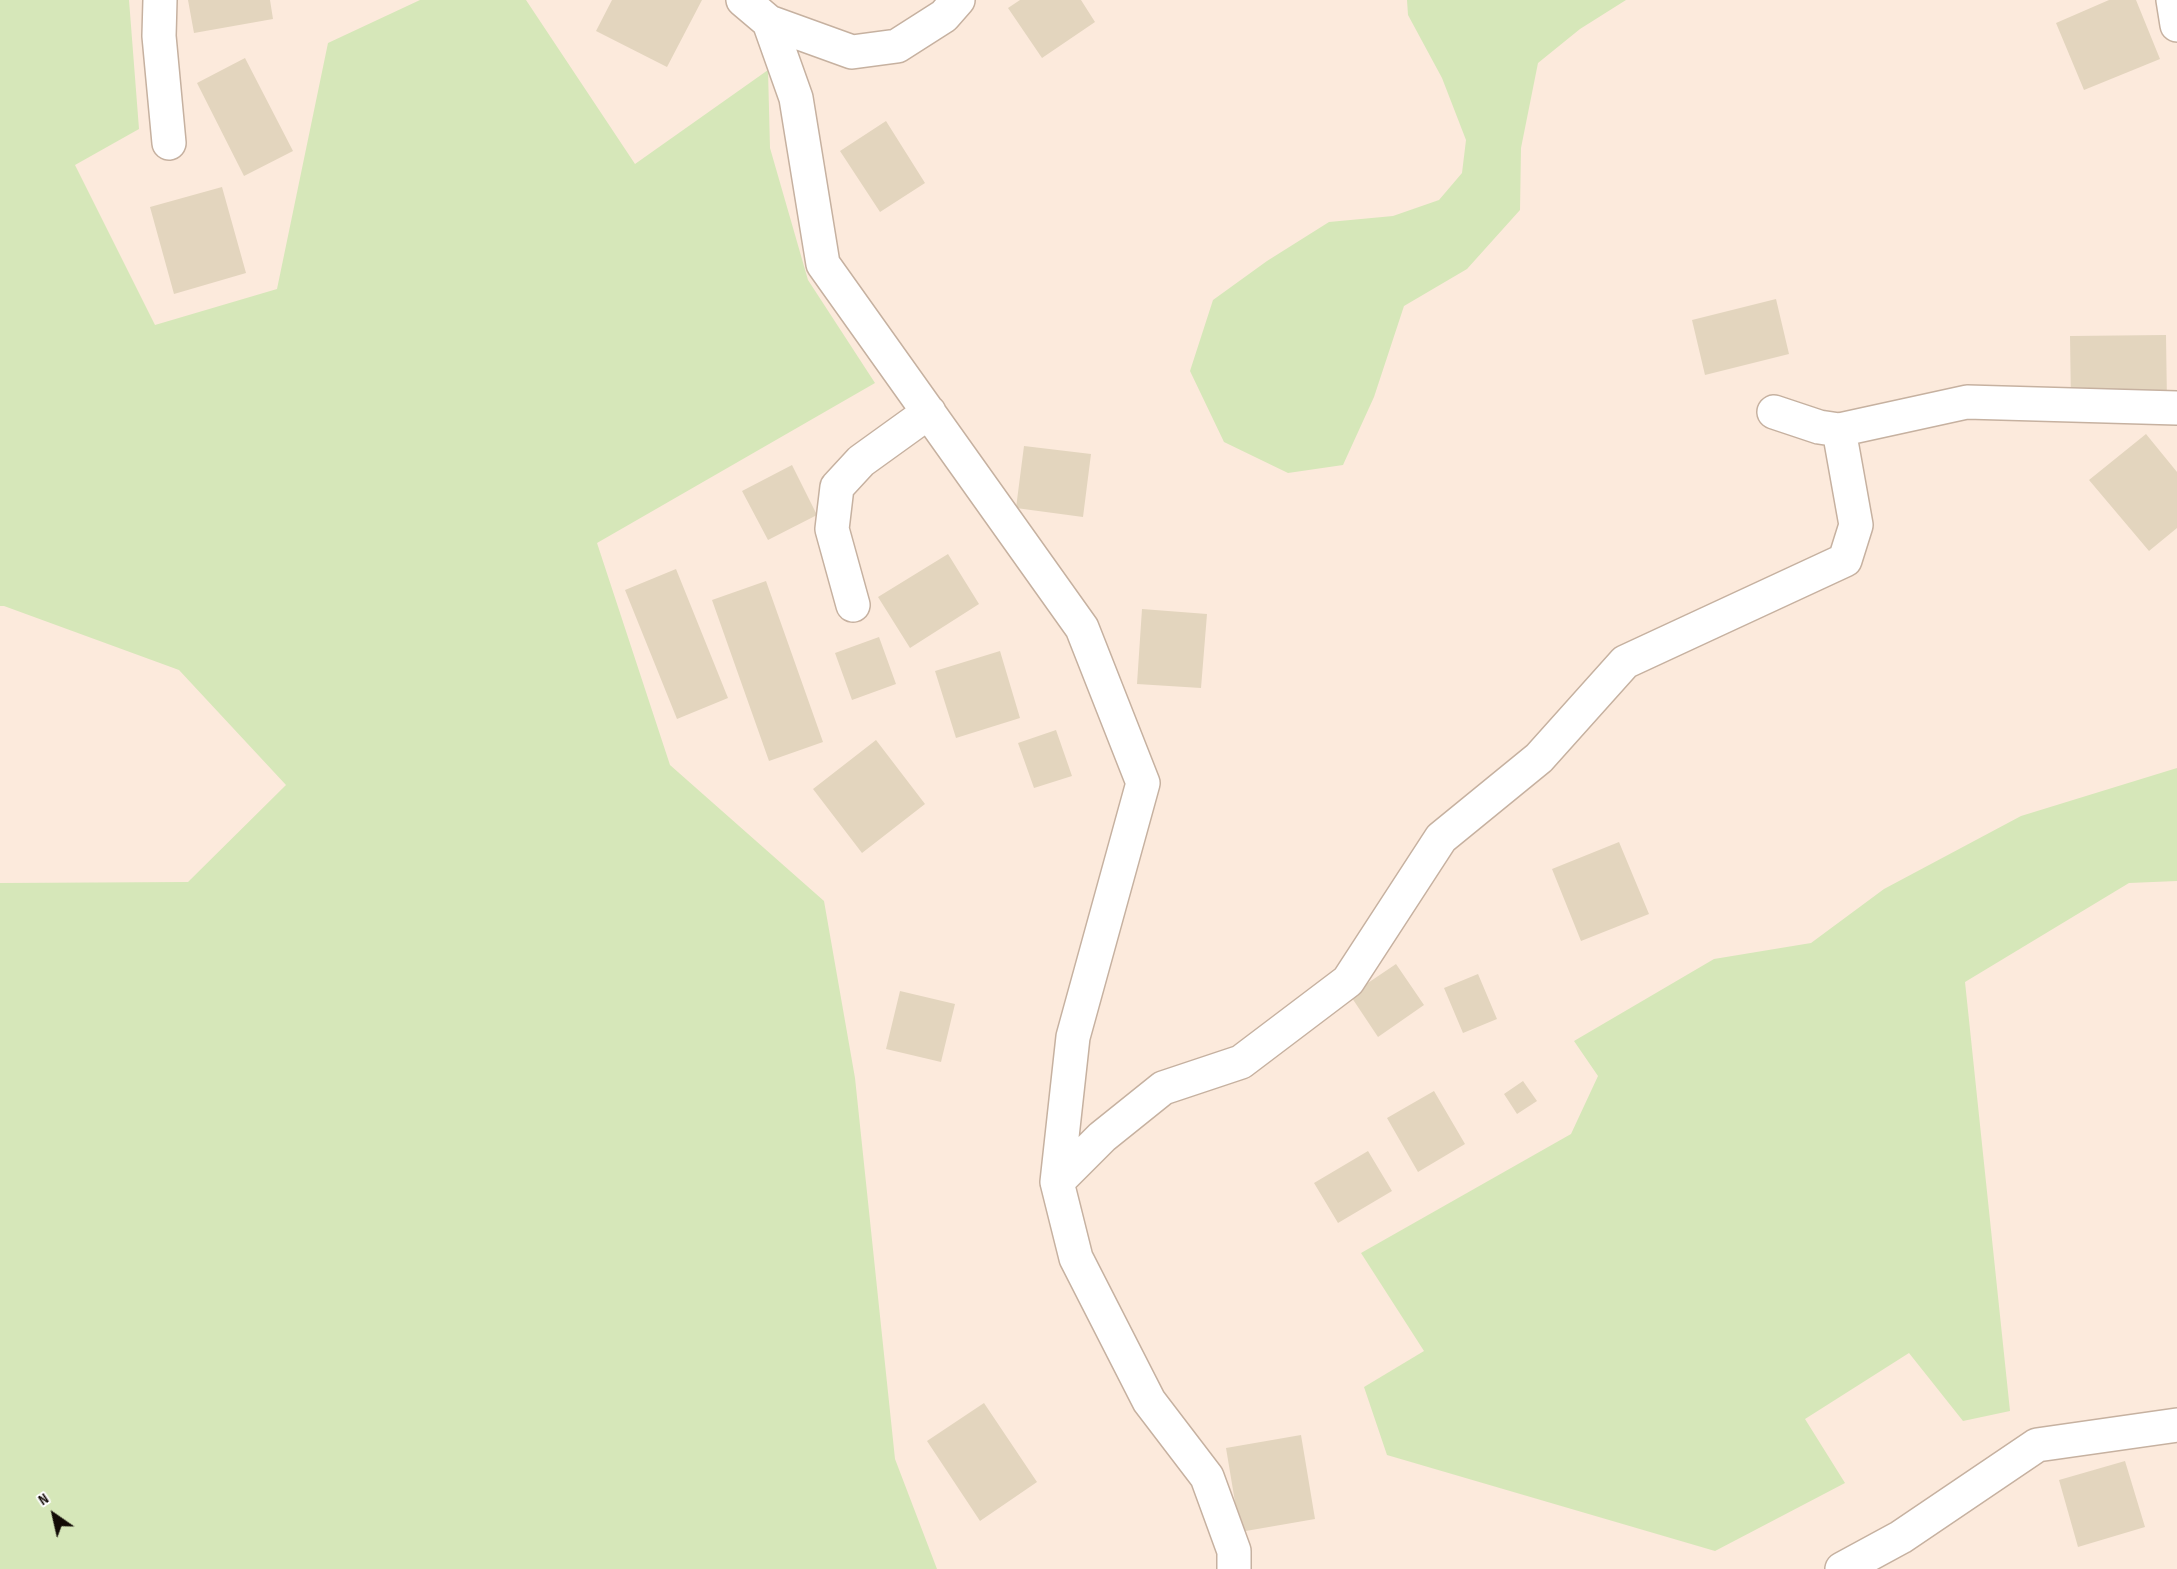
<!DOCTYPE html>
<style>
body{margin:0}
#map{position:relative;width:2177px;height:1569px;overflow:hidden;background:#fceadc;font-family:"Sofia Sans Condensed",sans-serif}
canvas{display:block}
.north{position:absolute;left:24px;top:1485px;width:60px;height:60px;-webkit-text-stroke:4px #fff;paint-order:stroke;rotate:326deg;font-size:16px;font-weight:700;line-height:24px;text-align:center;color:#120b06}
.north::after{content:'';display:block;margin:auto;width:21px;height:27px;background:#120b06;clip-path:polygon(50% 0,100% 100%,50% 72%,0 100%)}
</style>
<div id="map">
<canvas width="2177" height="1569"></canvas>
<div class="north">N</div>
</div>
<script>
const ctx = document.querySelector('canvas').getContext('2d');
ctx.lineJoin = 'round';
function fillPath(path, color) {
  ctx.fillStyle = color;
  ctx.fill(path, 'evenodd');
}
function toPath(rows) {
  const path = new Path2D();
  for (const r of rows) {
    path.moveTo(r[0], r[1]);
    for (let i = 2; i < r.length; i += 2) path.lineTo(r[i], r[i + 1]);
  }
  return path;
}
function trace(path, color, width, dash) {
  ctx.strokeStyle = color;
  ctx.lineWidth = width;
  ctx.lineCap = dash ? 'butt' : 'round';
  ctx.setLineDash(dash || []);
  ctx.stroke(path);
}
const green = toPath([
 [0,0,129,0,139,129,75,165,155,325,277,289,328,43,420,0,526,0,635,164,768,70,770,148,808,280,875,383,597,543,670,765,824,901,855,1078,895,1459,937,1569,0,1569,0,883,188,882,286,785,179,670,4,606,0,606],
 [1407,0,1626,0,1580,29,1538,63,1521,148,1520,210,1467,269,1404,306,1374,397,1343,465,1288,473,1224,442,1190,371,1213,300,1267,261,1329,222,1393,216,1439,200,1462,173,1466,140,1442,78,1408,15],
 [2177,768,2177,881,2129,883,1965,982,2010,1411,1963,1421,1909,1353,1805,1419,1845,1483,1715,1551,1387,1455,1364,1387,1424,1351,1361,1253,1571,1134,1598,1076,1574,1041,1714,959,1811,943,1884,889,2021,816]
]);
const building = toPath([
 [188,0,270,0,273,19,194,33],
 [612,0,702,0,667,67,596,31],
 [1020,0,1081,0,1095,22,1042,58,1008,8],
 [2109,0,2136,0,2160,59,2084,90,2056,23],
 [245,58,293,151,244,176,197,83],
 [886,121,925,183,880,212,840,151],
 [222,187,246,273,174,294,150,207],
 [1776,299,1789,354,1705,375,1692,320],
 [2166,335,2167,403,2071,404,2070,336],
 [2146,434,2177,472,2177,528,2149,551,2089,480],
 [1024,446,1091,454,1083,517,1016,508],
 [792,465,817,515,768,540,742,491],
 [948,554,979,604,910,648,878,597],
 [676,569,728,698,677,719,625,590],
 [766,581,823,742,769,761,712,600],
 [1142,609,1207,614,1201,688,1137,684],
 [879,637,896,684,852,700,835,653],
 [1000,651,1020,718,956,738,935,671],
 [1056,730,1072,776,1034,788,1018,743],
 [876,740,925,804,862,853,813,789],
 [1619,842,1649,914,1581,941,1552,869],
 [1396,964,1424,1005,1378,1037,1350,995],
 [1478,974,1497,1019,1463,1033,1444,988],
 [900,991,955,1004,941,1062,886,1049],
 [1523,1081,1537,1101,1517,1114,1504,1094],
 [1434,1091,1465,1144,1418,1172,1387,1118],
 [1368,1151,1392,1191,1338,1223,1314,1183],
 [984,1403,1037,1482,980,1521,927,1441],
 [1301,1435,1315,1519,1240,1532,1226,1448],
 [2125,1461,2145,1527,2078,1547,2059,1480]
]);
const minor = toPath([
 [160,0,159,36,169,143],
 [743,0,769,22,796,98,823,264,1082,628,1143,783,1073,1037,1057,1182,1076,1258,1149,1401,1207,1477,1234,1551,1234,1569],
 [2173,0,2177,25],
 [769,22,852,52,897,46,944,16,958,0],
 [1774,412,1819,427,1839,430,1967,402,2177,408],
 [853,605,832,529,837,487,861,461,929,412],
 [1057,1182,1102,1137,1163,1088,1241,1062,1348,981,1441,838,1539,758,1625,662,1845,560,1856,525,1839,430],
 [1842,1569,1901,1537,2037,1445,2177,1425]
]);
fillPath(green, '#d6e7b9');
fillPath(building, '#e3d5be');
trace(minor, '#c6b1a0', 36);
trace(minor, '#fff', 33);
</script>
